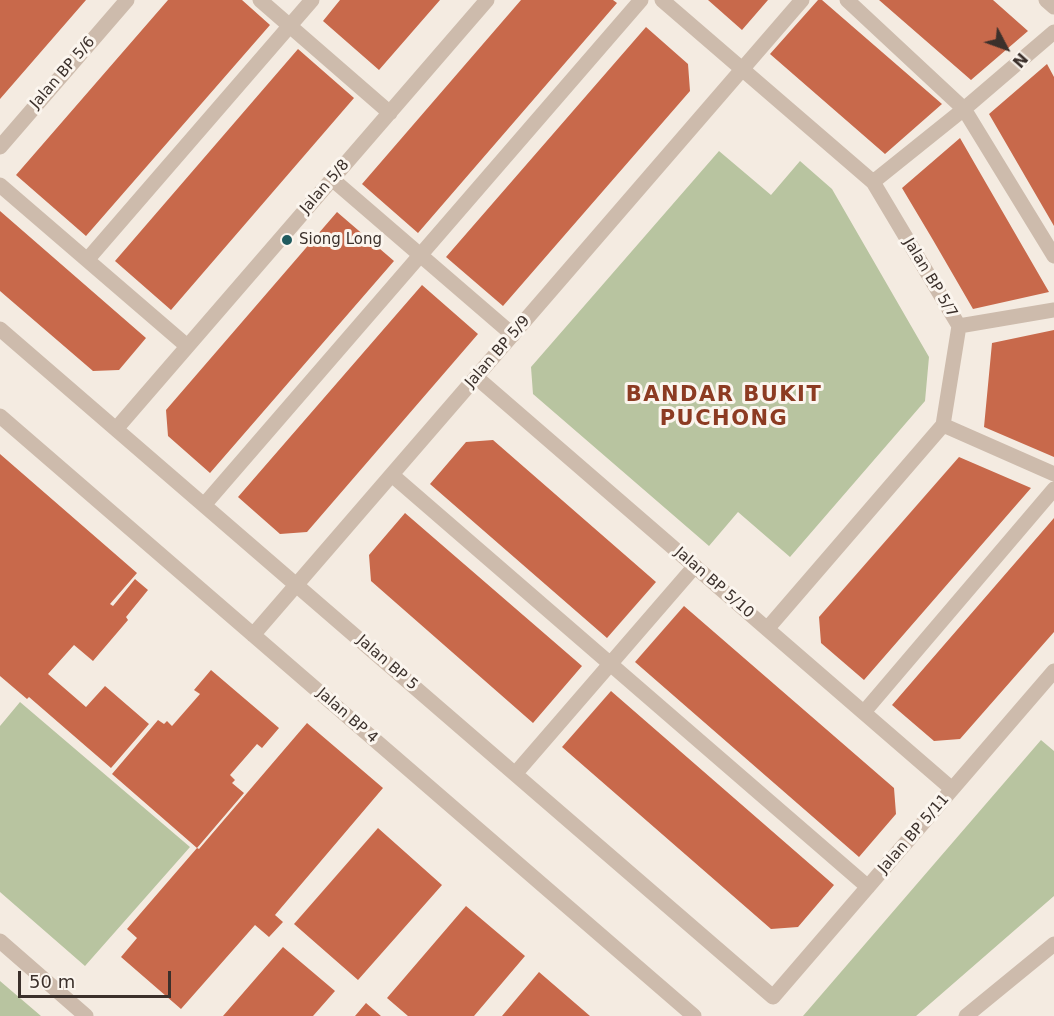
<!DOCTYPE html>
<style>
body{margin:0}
#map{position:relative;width:1054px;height:1016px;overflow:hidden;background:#f4ebe1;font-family:"DejaVu Sans",sans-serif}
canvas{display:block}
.north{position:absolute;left:976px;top:18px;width:60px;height:60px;-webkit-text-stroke:4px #fbf5ee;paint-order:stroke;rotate:131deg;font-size:16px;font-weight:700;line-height:24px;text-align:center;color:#3b302b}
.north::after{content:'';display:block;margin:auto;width:21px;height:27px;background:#3b302b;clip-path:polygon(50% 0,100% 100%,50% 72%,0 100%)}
.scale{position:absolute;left:18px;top:971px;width:153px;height:27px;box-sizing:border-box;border:3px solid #3b302b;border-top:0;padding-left:8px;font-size:18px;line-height:21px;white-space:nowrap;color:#3b302b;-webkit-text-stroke:4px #fbf5ee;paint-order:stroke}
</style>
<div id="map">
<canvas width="1054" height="1016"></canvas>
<div class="north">N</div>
<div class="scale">50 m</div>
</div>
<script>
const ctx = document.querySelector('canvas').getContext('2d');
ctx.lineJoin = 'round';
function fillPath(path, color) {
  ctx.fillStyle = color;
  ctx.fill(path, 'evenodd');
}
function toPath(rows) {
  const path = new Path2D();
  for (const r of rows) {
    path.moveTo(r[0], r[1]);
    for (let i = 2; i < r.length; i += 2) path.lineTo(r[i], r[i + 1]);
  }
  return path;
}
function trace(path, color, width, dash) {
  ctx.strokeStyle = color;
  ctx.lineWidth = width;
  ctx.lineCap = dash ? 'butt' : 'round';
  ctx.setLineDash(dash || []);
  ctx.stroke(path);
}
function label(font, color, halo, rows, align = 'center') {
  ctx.font = font + ' "DejaVu Sans",sans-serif';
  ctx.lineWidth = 6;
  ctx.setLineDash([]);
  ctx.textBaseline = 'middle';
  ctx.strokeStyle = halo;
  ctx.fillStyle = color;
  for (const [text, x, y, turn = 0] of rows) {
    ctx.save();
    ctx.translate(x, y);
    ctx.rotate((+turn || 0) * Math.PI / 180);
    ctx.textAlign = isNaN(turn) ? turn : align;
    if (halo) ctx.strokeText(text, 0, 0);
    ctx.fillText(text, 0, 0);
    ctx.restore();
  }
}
const green = toPath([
 [719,151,771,195,800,161,832,189,929,357,925,401,790,557,738,512,709,546,533,394,531,367],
 [20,702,190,847,85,966,0,892,0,726],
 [1041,740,1054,751,1054,896,916,1016,803,1016],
 [0,981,41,1016,0,1016]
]);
const building = toPath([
 [0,0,86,0,0,99],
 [168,0,242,0,270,25,86,236,16,175],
 [340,0,440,0,379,70,323,21],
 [521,0,613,0,617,3,418,233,362,184],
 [708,0,768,0,742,30],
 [818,0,822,0,942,104,885,154,770,54],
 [879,0,993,0,1028,31,971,80],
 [646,27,688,64,690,91,503,306,446,257],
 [298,49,354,98,171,310,115,261],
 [1047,64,1054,77,1054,226,989,114],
 [960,138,979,171,1049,292,973,309,933,240,902,188],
 [0,211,146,338,119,370,93,371,0,291],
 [337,212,394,261,210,473,168,436,166,410],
 [422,285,478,334,307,532,280,534,238,497],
 [1054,330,1054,457,984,427,992,343],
 [493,440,656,582,607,638,430,484,466,442],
 [0,454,137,573,110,604,113,606,135,579,148,590,126,617,128,620,93,661,74,645,48,674,86,707,105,686,149,724,111,768,29,697,27,699,0,676],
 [959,457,1031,488,864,680,821,643,819,617],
 [405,513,582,666,533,723,371,581,369,555],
 [1054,518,1054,632,960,739,934,741,892,705],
 [684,606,894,788,896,814,859,857,635,662],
 [211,670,279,728,262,748,257,744,230,775,235,780,232,783,244,793,197,848,112,774,158,720,164,724,167,721,172,726,200,694,194,690],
 [611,691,834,885,798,927,771,929,562,747],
 [307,723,383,788,275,915,283,922,269,937,255,925,181,1009,121,957,137,938,127,929,197,848,199,849],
 [378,828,442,885,358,980,294,924],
 [466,906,525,956,474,1016,408,1016,387,998],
 [283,947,335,991,313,1016,223,1016],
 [539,972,590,1016,502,1016],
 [366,1003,381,1016,355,1016]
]);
const minor = toPath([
 [260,0,390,113],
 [662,0,873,182,959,326,943,425,767,629],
 [847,0,964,109,1054,256],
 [1046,0,1054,7],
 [0,147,127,0],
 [332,179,513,335],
 [873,182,964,109,1054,32],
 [0,185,187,346],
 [87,260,312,0],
 [959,326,1054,310],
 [0,329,773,997,1054,671],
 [476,377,952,789],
 [0,416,694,1016],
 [943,425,1054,474],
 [116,429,487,0],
 [392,475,868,887],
 [204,505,641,0],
 [253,635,802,0],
 [864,712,1054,489],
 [515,774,695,566],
 [0,941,86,1016],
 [966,1016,1054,944]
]);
const markers = [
 [287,240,6,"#1f5a5e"]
];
const streetNames = [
 ["Jalan BP 5/6",63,73,-49],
 ["Jalan 5/8",325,187,-49],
 ["Jalan BP 5/7",930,278,59],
 ["Jalan BP 5/9",498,352,-49],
 ["Jalan BP 5/10",714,583,41],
 ["Jalan BP 5",387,663,41],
 ["Jalan BP 4",347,716,41],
 ["Jalan BP 5/11",914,834,-49]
];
const poiNames = [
 ["Siong Long",299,240]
];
const districtNames = [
 ["BANDAR BUKIT",724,396],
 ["PUCHONG",724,420]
];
fillPath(green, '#b8c4a0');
fillPath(building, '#c8694b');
trace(minor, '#cdbbac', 15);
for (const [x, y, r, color] of markers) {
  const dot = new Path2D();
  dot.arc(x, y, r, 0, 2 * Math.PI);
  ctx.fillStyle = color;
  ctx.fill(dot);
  trace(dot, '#fbf5ee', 2);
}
label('15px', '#3b302b', '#fbf5ee', streetNames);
label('15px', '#3b302b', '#fbf5ee', poiNames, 'left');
ctx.letterSpacing = '1.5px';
label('bold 21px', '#8c3b22', '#fbf5ee', districtNames);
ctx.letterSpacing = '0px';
</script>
